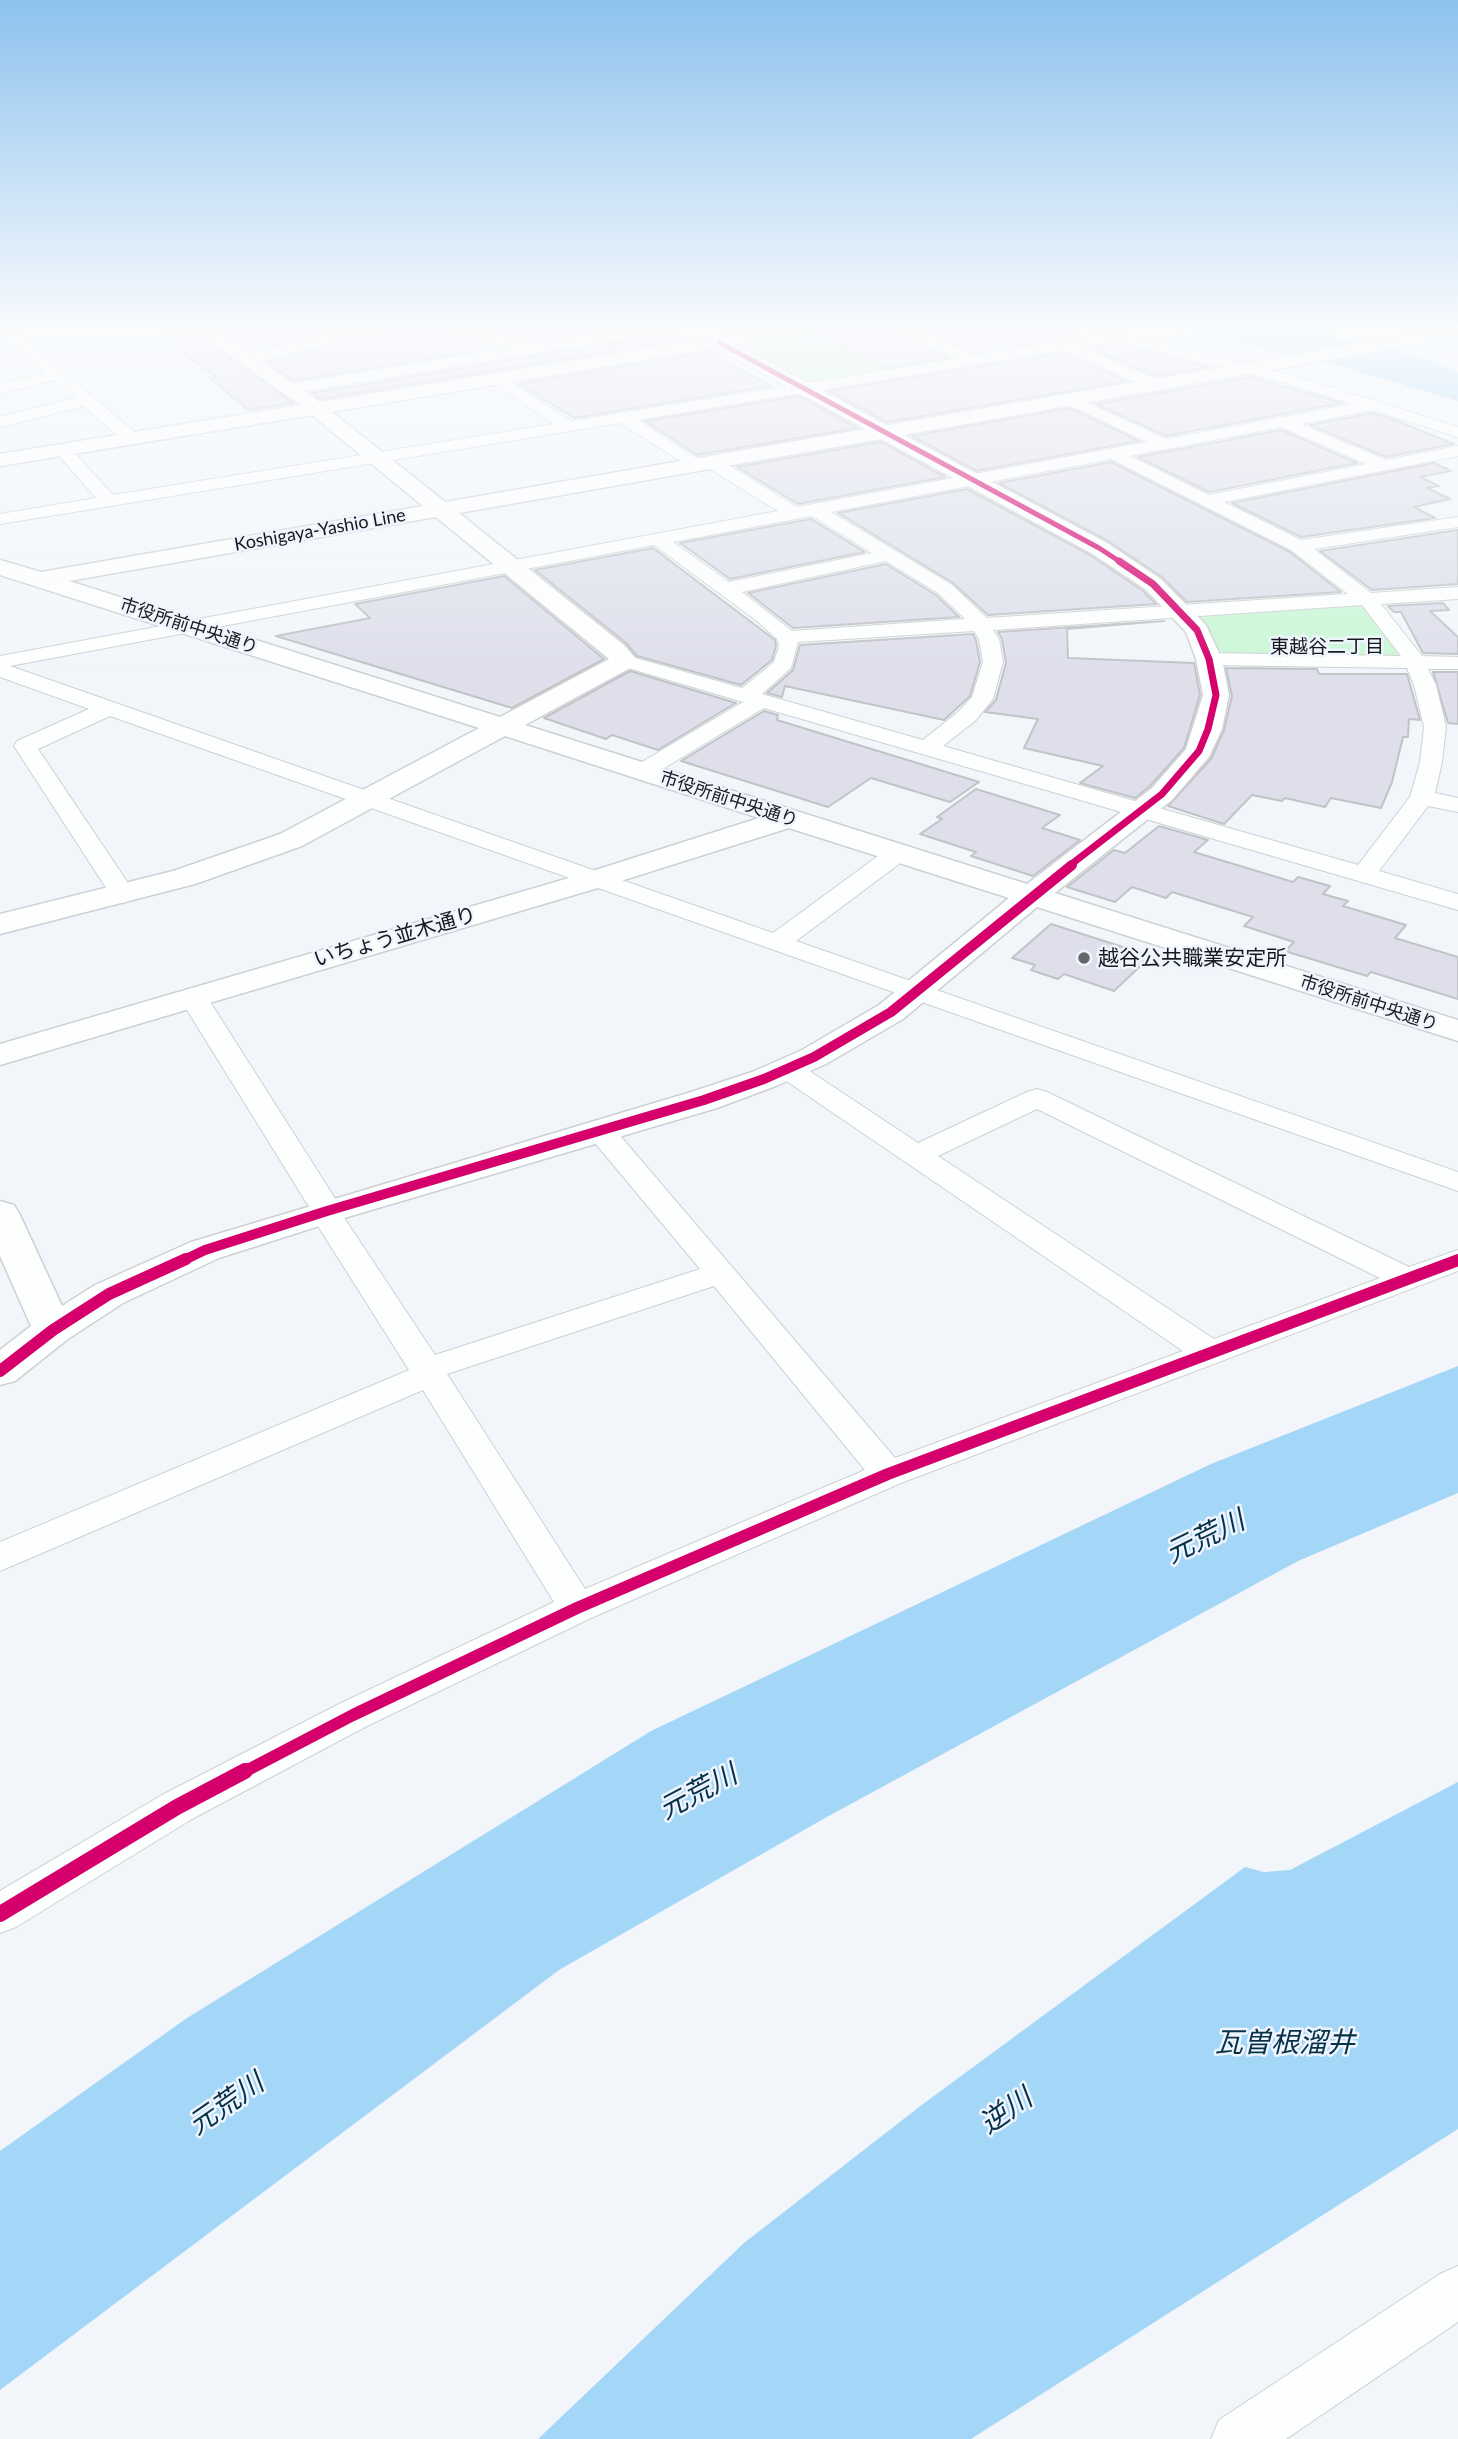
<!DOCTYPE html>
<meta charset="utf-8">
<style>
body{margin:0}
canvas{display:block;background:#f2f6fa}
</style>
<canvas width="1458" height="2439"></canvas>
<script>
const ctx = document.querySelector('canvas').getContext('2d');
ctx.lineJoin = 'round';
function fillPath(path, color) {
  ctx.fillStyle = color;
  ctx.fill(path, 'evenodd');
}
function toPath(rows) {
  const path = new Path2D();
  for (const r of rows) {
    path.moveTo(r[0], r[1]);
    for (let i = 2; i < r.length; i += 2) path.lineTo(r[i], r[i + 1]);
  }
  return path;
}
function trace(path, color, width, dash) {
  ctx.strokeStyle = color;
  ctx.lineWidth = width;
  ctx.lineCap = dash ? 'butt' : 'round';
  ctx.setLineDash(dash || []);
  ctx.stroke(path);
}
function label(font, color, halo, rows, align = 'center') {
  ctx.font = font + ' Lato,"Noto Sans JP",sans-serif';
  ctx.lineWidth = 5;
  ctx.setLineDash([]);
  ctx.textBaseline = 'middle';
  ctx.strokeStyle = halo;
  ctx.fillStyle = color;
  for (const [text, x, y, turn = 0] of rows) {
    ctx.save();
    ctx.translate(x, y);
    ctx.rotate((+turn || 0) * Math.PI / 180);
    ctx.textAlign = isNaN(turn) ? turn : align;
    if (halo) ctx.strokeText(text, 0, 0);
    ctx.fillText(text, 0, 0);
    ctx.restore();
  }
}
const green = toPath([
 [824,329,899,329,962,358,816,384,803,383,735,346,739,343],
 [1351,604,1365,608,1400,653,1390,658,1231,655,1219,650,1200,618,1208,613]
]);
const water = toPath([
 [1179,329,1280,329,1325,334,1426,359,1458,373,1458,401,1333,364],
 [1458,1366,1458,1493,1298,1561,825,1818,559,1970,0,2390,0,2151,187,2018,651,1731,1211,1464],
 [1458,1782,1458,2129,971,2439,538,2439,744,2243,923,2104,1245,1867,1264,1872,1290,1870]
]);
const building = toPath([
 [220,329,338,329,252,351,220,329],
 [377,329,454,329,499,347,294,381,267,362,374,335,377,329],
 [489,329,610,329,530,342,489,329],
 [667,329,687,339,320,399,312,393,657,336,667,329],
 [813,329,895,329,948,358,882,368,810,332,813,329],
 [924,329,1067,329,1082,336,974,353,924,329],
 [193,332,293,403,248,410,210,378,217,377,159,337,193,332],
 [1120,344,1177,360,1210,367,1155,376,1091,348,1120,344],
 [709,352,771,386,574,418,519,384,709,352],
 [1064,353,1127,381,887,422,829,391,1064,353],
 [1251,377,1342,403,1166,436,1096,404,1251,377],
 [799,396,857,428,697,455,645,421,799,396],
 [1070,408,1139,441,977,471,912,436,1070,408],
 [1372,413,1392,419,1454,444,1386,457,1310,425,1372,413],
 [1281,430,1357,463,1209,492,1138,457,1281,430],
 [881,442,945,477,798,504,737,467,881,442],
 [1111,462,1290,552,1341,592,1187,602,1162,577,1108,541,999,483,1111,462],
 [1434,463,1451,471,1420,477,1439,486,1427,488,1450,499,1414,507,1435,518,1301,537,1232,503,1434,463],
 [967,489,1090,555,1143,591,1156,604,988,615,953,583,838,513,967,489],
 [811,519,865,552,730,579,680,543,811,519],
 [1458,530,1458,584,1372,590,1320,551,1458,530],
 [653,548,775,640,776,646,772,660,741,685,637,656,626,643,535,570,653,548],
 [886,564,936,595,959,617,793,628,748,593,886,564],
 [504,576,604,659,512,708,276,636,370,618,355,604,504,576],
 [1443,603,1449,610,1430,611,1458,637,1458,654,1423,653,1401,612,1394,612,1388,606,1443,603],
 [1164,621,1067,629,1068,658,1194,663,1200,695,1184,748,1150,786,1135,798,1080,783,1103,766,1024,748,1038,719,985,712,996,700,1006,663,1002,639,998,632,1164,621],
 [973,634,976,640,980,662,970,696,944,720,785,686,782,697,767,693,793,670,800,645,973,634],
 [1226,668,1317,669,1319,674,1407,674,1420,720,1409,719,1408,737,1403,737,1392,782,1381,808,1331,798,1325,807,1285,798,1282,801,1252,795,1224,824,1168,806,1211,759,1224,730,1232,696,1226,668],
 [630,671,736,703,658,750,612,735,606,739,544,718,630,671],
 [1433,672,1458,672,1458,724,1448,723,1433,672],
 [764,711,778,715,777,720,979,782,950,802,871,778,828,807,681,761,764,711],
 [976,789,1060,815,1042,828,1080,840,1033,876,971,856,976,852,920,834,942,819,937,817,976,789],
 [1159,826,1208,840,1194,852,1293,882,1298,877,1330,886,1323,894,1348,901,1343,906,1406,925,1395,938,1458,957,1458,999,1371,972,1367,976,1288,952,1287,949,1294,942,1244,926,1253,917,1172,892,1166,898,1132,887,1115,902,1067,887,1114,850,1125,853,1159,826],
 [1051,924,1151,956,1114,991,1064,974,1058,979,1031,970,1035,965,1012,958,1051,924]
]);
const street = toPath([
 [0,329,12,329,137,434,139,438,137,442,125,442,83,406,0,427,0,417,75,398,54,380,0,393,0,383,45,373,0,334,0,329],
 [349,329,375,329,373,332,246,365,238,360,241,357,349,329],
 [456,329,479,329,530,345,628,329,664,329,657,333,289,394,281,389,289,384,510,348,456,329],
 [898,329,917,329,974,356,1097,336,1092,332,1094,329,1106,329,1301,378,1458,427,1458,437,1372,410,1301,424,1386,460,1458,446,1458,456,1224,502,1301,540,1458,517,1458,527,1314,549,1371,593,1458,587,1458,599,1381,604,1422,656,1458,657,1458,669,1428,669,1436,685,1446,727,1442,762,1435,793,1458,798,1458,812,1428,806,1379,871,1458,894,1458,910,764,708,651,776,635,776,631,771,635,766,743,702,618,665,615,661,618,657,632,657,742,688,774,662,779,646,777,639,757,621,654,545,10,666,773,933,889,848,898,846,907,848,910,853,907,858,796,941,1458,1172,1458,1191,110,716,38,749,136,895,132,900,123,903,114,900,14,746,17,741,89,709,0,677,0,656,778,511,705,466,702,462,705,458,717,458,797,507,1147,442,1065,403,1063,400,1071,395,1166,439,1353,404,1289,384,1119,341,1082,347,1162,382,1164,385,1162,388,1150,388,1064,350,638,420,701,461,704,465,701,469,695,470,620,423,0,524,0,514,96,498,54,450,62,445,68,446,113,495,554,424,492,382,490,379,498,374,571,421,956,359,898,329],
 [1281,427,1366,464,1209,495,1130,456,1281,427],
 [1111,459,1291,550,1348,594,987,618,952,585,831,512,1111,459],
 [812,516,872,553,729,582,673,542,812,516],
 [886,561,938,593,965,619,792,631,742,592,886,561],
 [1362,605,1401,656,1209,653,1202,655,1199,659,1202,663,1209,665,1407,668,1414,685,1424,727,1420,762,1410,797,1358,865,943,746,975,721,993,699,1003,662,999,639,993,630,1362,605],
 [974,631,979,639,983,662,972,697,959,711,923,740,762,694,791,668,798,642,974,631],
 [193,989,203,991,207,997,343,1211,341,1213,435,1355,700,1269,585,1131,589,1125,600,1122,611,1125,895,1458,1183,1351,779,1076,775,1070,779,1064,789,1061,799,1064,918,1143,1027,1092,1037,1089,1047,1092,1409,1267,1458,1250,1458,1271,901,1483,591,1618,367,1726,192,1819,16,1927,0,1933,0,1891,162,1795,339,1704,554,1602,423,1390,0,1571,0,1542,409,1370,309,1212,311,1210,179,997,183,991,193,989],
 [1037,1109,1380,1278,1214,1339,938,1156,1037,1109],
 [714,1286,865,1470,585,1589,447,1374,714,1286],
 [1458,2266,1458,2322,1286,2439,1211,2439,1219,2420,1440,2274,1458,2266]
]);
const secondary = toPath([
 [194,329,215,329,320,402,766,329,810,329,801,334,737,345,887,425,1443,329,1458,329,1458,337,904,435,1107,543,1161,579,1206,625,1222,659,1229,695,1222,729,1209,757,1172,800,1055,893,1458,1020,1458,1041,1037,907,903,1019,826,1064,776,1086,717,1108,341,1219,219,1258,123,1303,68,1339,15,1381,0,1385,0,1350,31,1326,0,1256,0,1201,14,1205,19,1213,62,1306,95,1285,191,1242,691,1092,752,1072,802,1050,879,1005,1009,898,789,828,608,885,0,1065,0,1044,586,873,759,818,505,736,302,846,195,884,0,934,0,914,173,871,280,834,479,728,0,575,0,560,41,572,423,506,312,415,0,466,0,454,300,405,194,329],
 [716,348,865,429,445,502,332,412,716,348],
 [881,439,1091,553,1145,589,1186,632,1196,659,1203,695,1186,749,1152,788,1027,884,525,725,634,666,638,661,624,645,459,513,881,439],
 [436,517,609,659,500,717,69,581,436,517]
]);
const cyclewayFar4 = toPath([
 [720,343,1099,548,1122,563]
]);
const cyclewayFar3 = toPath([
 [1069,866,1162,794,1199,751,1208,729,1216,695,1209,659,1197,630,1153,584,1119,561]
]);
const cyclewayFar2 = toPath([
 [182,1261,205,1250,327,1211,704,1100,764,1079,814,1057,891,1012,1072,865]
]);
const cyclewayFar1 = toPath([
 [0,1371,53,1330,109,1294,186,1259],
 [242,1773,353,1715,577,1608,888,1474,1458,1260]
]);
const cycleway = toPath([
 [0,1914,177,1807,245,1771]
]);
const markers = [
 [1084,958,7,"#64666a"]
];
const farStreetnames = [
 ["Koshigaya-Yashio Line",320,530,-10],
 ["市役所前中央通り",189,626,18],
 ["市役所前中央通り",729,799,18],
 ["市役所前中央通り",1369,1003,18]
];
const farNeighbourhoodnames = [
 ["東越谷二丁目",1327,647]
];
const streetNames = [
 ["いちょう並木通り",395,937,-16]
];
const poiNames = [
 ["越谷公共職業安定所",1098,958]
];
const nearWaternames = [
 ["元荒川",1205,1537,-26],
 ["元荒川",698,1792,-28],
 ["瓦曽根溜井",1285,2043],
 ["元荒川",226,2104,-35],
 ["逆川",1006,2111,-35]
];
fillPath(green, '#cbf7d6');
fillPath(water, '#a4d6f8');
fillPath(building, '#dedfeb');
trace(building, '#c2c3c7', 2);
trace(street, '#ced0d4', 2);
trace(secondary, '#ced0d4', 3);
fillPath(street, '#fdfefe');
fillPath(secondary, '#fdfefe');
trace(cyclewayFar4, '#d6006c', 5);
trace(cyclewayFar3, '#d6006c', 7);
trace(cyclewayFar2, '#d6006c', 10);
trace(cyclewayFar1, '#d6006c', 12);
trace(cycleway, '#d6006c', 16);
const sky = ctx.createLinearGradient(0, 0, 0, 671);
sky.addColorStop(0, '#8dc2ee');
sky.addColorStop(0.49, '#f9fbfd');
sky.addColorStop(1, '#f9fbfd00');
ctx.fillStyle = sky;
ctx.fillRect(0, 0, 1458, 671);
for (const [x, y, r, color] of markers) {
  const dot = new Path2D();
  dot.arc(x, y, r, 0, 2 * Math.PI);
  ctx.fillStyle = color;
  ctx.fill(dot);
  trace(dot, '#eff5fe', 2.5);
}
label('18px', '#17191c', '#eff5fe', farStreetnames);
label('19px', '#17191c', '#eff5fe', farNeighbourhoodnames);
label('21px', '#17191c', '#eff5fe', streetNames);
label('21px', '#17191c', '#eff5fe', poiNames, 'left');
label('italic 28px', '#073148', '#eff5fe', nearWaternames);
</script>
